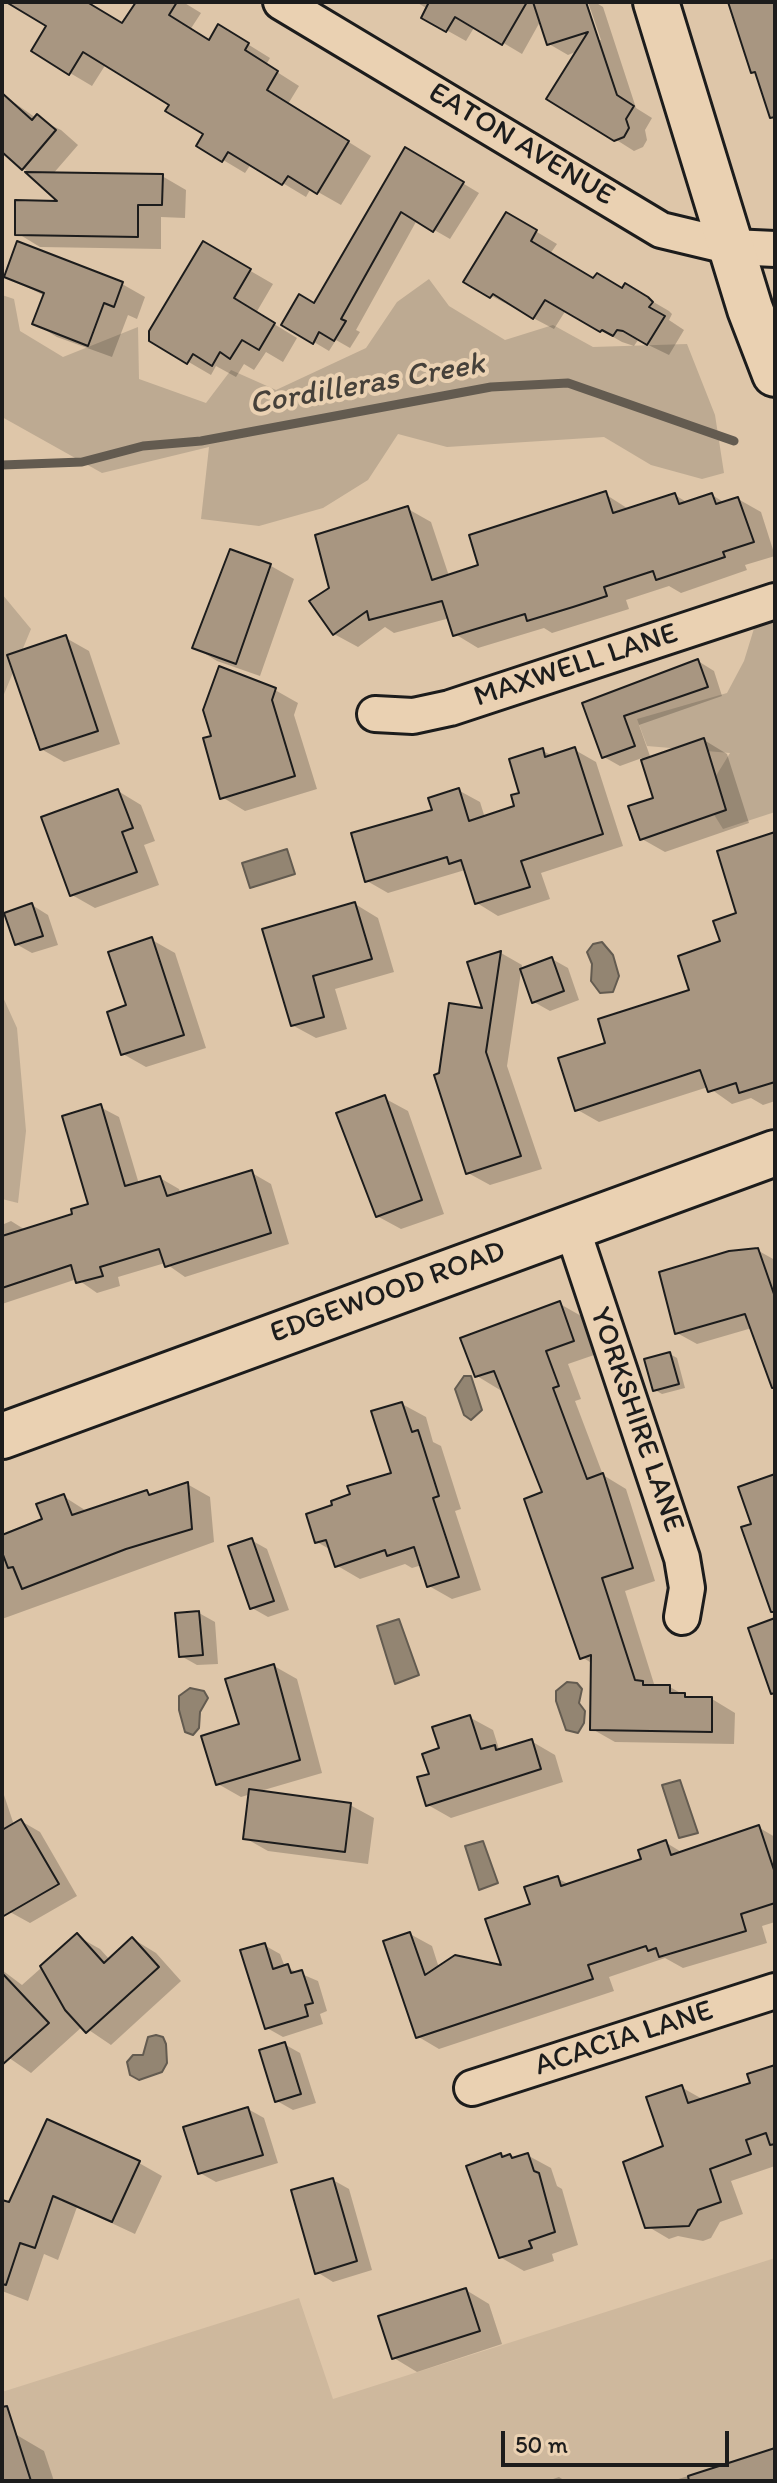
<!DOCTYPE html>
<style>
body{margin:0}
#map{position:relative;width:777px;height:2483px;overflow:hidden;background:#dec6a9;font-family:Itim,sans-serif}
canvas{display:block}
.frame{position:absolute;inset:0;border:4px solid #1c1c1c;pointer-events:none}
.scale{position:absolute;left:501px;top:2431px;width:228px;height:36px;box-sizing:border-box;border:4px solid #1c1c1c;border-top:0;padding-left:10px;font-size:24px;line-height:28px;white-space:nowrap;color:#1c1c1c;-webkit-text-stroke:6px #ead1b2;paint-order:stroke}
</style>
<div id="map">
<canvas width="777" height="2483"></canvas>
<div class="frame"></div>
<div class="scale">50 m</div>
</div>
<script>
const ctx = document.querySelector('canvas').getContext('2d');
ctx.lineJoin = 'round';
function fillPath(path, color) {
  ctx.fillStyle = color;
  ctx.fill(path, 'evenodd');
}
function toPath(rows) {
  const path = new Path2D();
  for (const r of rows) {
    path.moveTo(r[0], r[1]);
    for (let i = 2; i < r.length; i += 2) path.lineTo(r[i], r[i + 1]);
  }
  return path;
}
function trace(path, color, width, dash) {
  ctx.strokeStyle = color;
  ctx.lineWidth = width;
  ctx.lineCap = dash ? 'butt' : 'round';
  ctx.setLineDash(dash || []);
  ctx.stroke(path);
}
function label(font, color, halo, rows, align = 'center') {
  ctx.font = font + ' Itim,sans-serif';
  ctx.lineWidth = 8;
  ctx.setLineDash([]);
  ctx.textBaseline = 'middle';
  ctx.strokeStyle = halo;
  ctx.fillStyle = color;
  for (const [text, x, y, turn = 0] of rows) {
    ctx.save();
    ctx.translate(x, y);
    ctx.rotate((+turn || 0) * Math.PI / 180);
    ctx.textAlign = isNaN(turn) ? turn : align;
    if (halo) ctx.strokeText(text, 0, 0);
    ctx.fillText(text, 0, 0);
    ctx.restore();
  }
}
const built = toPath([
 [775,2258,775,2481,2,2481,2,2392,299,2298,333,2399]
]);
const green = toPath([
 [429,279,449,306,505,340,553,325,593,347,687,344,715,415,724,473,702,479,651,465,604,437,447,447,398,434,368,480,323,508,259,526,201,519,209,447,102,473,2,417,2,295,14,299,20,331,63,357,138,327,139,379,206,403,231,370,276,390,366,348,397,302],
 [2,594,31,629,2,699],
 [775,619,775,812,723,829,703,797,730,753,647,746,637,719,727,693,744,661,756,622],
 [2,995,17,1028,26,1131,18,1203,2,1199]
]);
const water = toPath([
 [287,849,295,874,250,888,242,863,287,849],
 [602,942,613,955,619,976,613,992,600,993,591,981,592,964,587,952,593,944,602,942],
 [464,1376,471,1376,482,1410,471,1420,464,1415,455,1389,464,1376],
 [399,1619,419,1675,395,1684,377,1626,399,1619],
 [567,1682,577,1683,582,1689,579,1703,585,1711,584,1723,578,1733,566,1730,556,1701,556,1691,567,1682],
 [190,1688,204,1691,208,1698,200,1712,199,1728,193,1735,185,1732,179,1710,179,1696,190,1688],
 [680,1780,698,1833,679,1838,662,1785,680,1780],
 [483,1841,498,1883,479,1890,465,1846,483,1841],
 [156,2035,163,2037,166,2044,167,2063,162,2072,139,2080,130,2075,127,2062,133,2055,143,2055,148,2037,156,2035]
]);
const shadow = toPath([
 [10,2,85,2,123,26,138,2,183,2,201,13,190,30,210,42,241,40,270,58,266,65,299,86,288,104,371,156,341,205,311,188,306,197,251,164,245,173,198,145,206,134,172,104,106,64,92,86,70,73,49,26],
 [416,2,584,2,597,40,601,40,588,2,595,2,603,7,636,108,652,118,645,130,647,140,643,147,634,151,615,139,578,51,568,55,549,44,541,20,522,54,475,26,466,41,423,17,428,9],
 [2,94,36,118,61,130,78,145,52,175,162,176,186,190,185,218,161,217,161,249,40,247,17,233,62,203,2,149],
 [406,149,479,193,450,239,417,220,356,330,360,332,350,348,336,340,329,351,284,324,315,305],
 [507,214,557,244,550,254,594,281,623,291,626,286,669,311,672,314,669,320,684,330,669,355,638,340,634,346,622,342,566,310,554,329,465,282],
 [204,244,273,284,256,313,297,338,283,362,266,352,254,370,244,364,236,377,216,366,211,375,151,340],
 [6,276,122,284,145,297,137,319,128,315,112,357,57,337,34,323,45,296],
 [605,494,630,510,675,495,688,503,712,495,725,503,738,499,761,512,775,556,745,565,747,570,681,593,669,586,626,600,629,609,597,619,552,633,544,628,478,648,455,634,450,618,394,633,385,627,358,647,334,634,331,589,408,509,431,522,449,576,480,566],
 [231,552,271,566,294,579,260,676,217,661,194,647],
 [66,638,89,651,120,744,64,762,41,749],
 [698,661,714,671,722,696,639,725,651,759,704,740,727,754,749,823,665,852,642,839,656,799,642,758,620,766,604,757,584,704],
 [275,690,298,703,294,715,317,789,245,811,222,797,213,738],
 [575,750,596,762,623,846,541,873,550,899,498,916,477,903,465,870,388,893,367,881,458,790,480,802,485,818,517,807,543,751,553,756],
 [118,791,141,805,155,841,144,845,159,885,95,908,72,895],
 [775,834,775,1101,763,1105,751,1098,732,1104,708,1087,599,1122,576,1109,608,1044,692,991,723,943],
 [355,904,378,918,394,972,335,989,347,1029,316,1038,292,1025,265,930],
 [32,905,48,915,58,945,32,953,16,944],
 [152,940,175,953,206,1048,146,1067,123,1054,128,1007],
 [501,953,522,965,507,1066,542,1169,490,1185,468,1173,441,1074,485,1010],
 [552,959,568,968,579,1000,550,1011,534,1002],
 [384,1098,408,1111,444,1214,401,1229,377,1216],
 [100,1107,119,1117,139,1184,160,1178,179,1189,181,1194,252,1173,271,1184,289,1244,185,1277,165,1263,118,1277,120,1286,97,1293,77,1279,2,1304,2,1219,4,1224,11,1221,27,1231,75,1215,90,1205],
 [757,1250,775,1260,775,1371,752,1328,697,1344,677,1333],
 [560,1304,583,1317,597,1354,568,1364,581,1399,575,1401,603,1475,626,1489,655,1581,625,1591,655,1687,670,1687,691,1699,712,1699,735,1713,734,1744,615,1742,592,1729,593,1664,582,1657,545,1493,504,1388,500,1390,477,1376],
 [670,1354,677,1358,685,1388,662,1394,655,1390],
 [402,1404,426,1417,433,1442,441,1446,461,1509,455,1511,481,1590,452,1599,429,1586,422,1565,412,1568,405,1564,360,1579,336,1565,331,1550,317,1542,335,1507,393,1474],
 [187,1484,210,1497,214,1542,2,1619,2,1537,44,1520,63,1496,88,1512,147,1492,153,1496],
 [251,1540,267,1549,289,1610,268,1617,252,1608],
 [199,1613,215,1622,218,1664,197,1665,181,1656],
 [274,1666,297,1679,322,1773,257,1792,350,1805,374,1818,368,1864,268,1851,245,1838,251,1794,241,1797,218,1784,241,1726],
 [469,1717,493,1730,499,1749,531,1741,555,1755,563,1782,451,1818,428,1805,431,1775,442,1750],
 [2,1789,14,1825,21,1821,40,1832,77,1896,30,1923,10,1912,2,1897],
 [758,1827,775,1837,775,1922,762,1926,767,1943,683,1968,665,1958,609,1977,614,1991,439,2049,417,2036,410,1934,432,1946,439,1968,504,1967,533,1905,557,1878,570,1885,644,1860,665,1842,683,1853],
 [77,1936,100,1949,110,1960,133,1939,156,1953,181,1981,111,2045,83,2026,31,2073,2,2053,2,1970,22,1985],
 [264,1945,280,1954,285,1967,318,1981,327,2011,320,2014,323,2024,283,2037,267,2028],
 [284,2044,300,2053,316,2103,293,2110,277,2101],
 [775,2067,775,2166,731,2181,743,2214,720,2222,711,2238,703,2241,678,2236,669,2239,647,2226,681,2087,704,2100,752,2084],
 [248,2109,264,2118,278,2163,216,2182,200,2173],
 [527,2155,551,2168,557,2186,562,2189,578,2245,552,2254,554,2261,524,2271,500,2257,500,2156,515,2159],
 [139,2163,162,2176,135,2234,77,2207,58,2260,44,2254,28,2301,2,2291,2,2202,10,2205],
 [333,2180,349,2189,372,2270,333,2282,317,2272],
 [466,2290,489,2304,502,2344,417,2372,394,2358],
 [15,2434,44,2451,54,2481,2,2481,2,2438],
 [775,2449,775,2481,672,2481],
 [559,2477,565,2481,547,2481]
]);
const stream = toPath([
 [2,465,82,462,143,446,201,441,491,387,568,383,734,441]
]);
const building = toPath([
 [6,2,87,2,122,23,136,2,177,2,169,15,209,40,218,24,249,43,245,50,278,71,267,90,349,141,317,194,288,176,282,185,228,152,222,162,196,146,203,134,165,111,169,105,83,52,69,75,31,51,46,26,6,2],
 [429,2,527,2,502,45,455,17,446,32,421,18,429,2],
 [533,2,586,2,617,95,634,106,626,119,629,128,624,137,614,141,546,99,588,32,547,45,533,2],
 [728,2,775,2,775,117,770,118,755,72,751,73,728,2],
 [2,93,32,120,37,114,56,130,22,170,2,152,2,93],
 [405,147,464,182,433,232,401,212,341,319,346,321,334,341,319,332,313,344,281,325,299,294,314,303,405,147],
 [25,172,163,174,162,205,138,205,138,237,15,235,15,200,57,201,25,172],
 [506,212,537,230,531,241,593,278,597,273,622,288,625,283,648,297,653,302,649,307,665,316,647,345,623,331,617,330,613,336,602,330,600,332,545,300,533,319,493,294,490,298,463,282,506,212],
 [17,241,123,282,114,307,104,303,88,346,32,324,44,293,4,277,17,241],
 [203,241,251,269,234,298,275,323,259,350,242,340,230,359,220,352,212,366,193,354,187,364,149,341,149,331,203,241],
 [606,491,613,513,675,493,679,504,712,493,716,504,738,497,754,542,723,552,725,557,656,580,653,571,604,587,607,596,573,607,527,621,525,614,453,636,442,601,369,620,367,611,333,635,309,601,329,588,315,535,408,506,432,580,478,565,469,535,606,491],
 [230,549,271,564,236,664,192,648,230,549],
 [66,635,98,731,40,750,7,655,66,635],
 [698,659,708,687,624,716,635,746,602,758,582,703,698,659],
 [219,666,276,688,272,700,295,776,220,799,203,738,211,736,203,710,219,666],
 [704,738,726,810,640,840,628,806,653,798,641,760,704,738],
 [575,747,603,834,521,861,530,887,475,904,461,860,449,864,447,857,365,882,351,833,432,810,428,798,459,788,469,821,514,806,511,795,519,793,509,759,543,748,545,757,575,747],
 [118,789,133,828,122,832,137,872,70,896,41,817,118,789],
 [775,832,775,1082,739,1093,736,1083,708,1092,700,1070,575,1111,558,1058,605,1043,598,1019,689,990,678,956,720,941,713,921,736,913,717,851,775,832],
 [355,902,372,959,313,976,324,1017,291,1026,262,929,355,902],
 [32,903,43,936,15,945,4,913,32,903],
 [152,937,184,1035,121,1055,107,1012,126,1005,108,952,152,937],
 [501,951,486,1052,521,1156,466,1174,434,1075,439,1073,449,1003,482,1008,467,962,501,951],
 [552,957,564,991,532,1003,520,969,552,957],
 [385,1095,422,1200,376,1217,336,1113,385,1095],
 [101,1104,125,1186,160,1176,167,1196,252,1170,271,1233,165,1267,159,1249,100,1267,103,1276,76,1283,71,1265,2,1288,2,1236,72,1214,71,1209,88,1204,62,1116,101,1104],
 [758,1248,775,1297,775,1388,772,1388,745,1314,675,1334,659,1272,729,1251,758,1248],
 [560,1301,574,1341,546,1351,559,1386,553,1388,587,1479,603,1473,633,1568,602,1578,635,1680,643,1681,643,1685,670,1685,670,1693,685,1693,685,1697,712,1697,712,1732,590,1730,591,1655,580,1659,524,1499,542,1492,494,1371,475,1377,460,1338,560,1301],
 [670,1352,679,1384,653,1391,644,1359,670,1352],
 [402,1402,412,1432,418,1430,439,1496,433,1498,459,1577,427,1587,414,1547,387,1556,385,1550,335,1567,326,1540,315,1543,306,1514,332,1505,331,1501,350,1494,347,1486,391,1473,371,1411,402,1402],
 [775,1474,775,1612,771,1612,741,1527,751,1524,738,1487,775,1474],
 [188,1482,192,1529,126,1549,22,1589,13,1567,8,1568,2,1552,2,1535,42,1519,36,1504,64,1494,72,1515,147,1490,149,1495,188,1482],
 [252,1538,274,1601,250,1609,228,1546,252,1538],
 [199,1611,203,1655,179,1657,175,1613,199,1611],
 [775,1618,775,1693,771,1694,748,1628,775,1618],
 [274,1664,300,1760,216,1785,201,1736,239,1724,225,1679,274,1664],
 [470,1715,481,1749,495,1745,496,1750,532,1739,541,1769,426,1806,417,1777,429,1774,422,1754,439,1748,432,1727,470,1715],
 [249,1789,351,1803,345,1852,243,1839,249,1789],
 [21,1819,59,1884,2,1917,2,1830,21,1819],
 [759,1825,775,1873,775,1903,741,1914,746,1931,659,1957,656,1948,648,1951,646,1946,588,1965,593,1979,416,2038,383,1941,410,1932,425,1975,455,1955,501,1965,485,1919,530,1904,524,1887,558,1876,561,1886,641,1859,638,1850,666,1840,671,1855,759,1825],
 [77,1933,104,1963,132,1937,159,1967,86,2033,65,2010,40,1966,77,1933],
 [265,1943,273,1969,288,1964,291,1973,302,1970,313,2003,305,2005,308,2016,265,2029,240,1950,265,1943],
 [2,1973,49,2023,2,2065,2,1973],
 [285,2042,301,2094,275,2102,259,2050,285,2042],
 [775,2065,775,2144,770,2145,766,2133,746,2140,751,2154,710,2169,721,2202,698,2210,689,2226,645,2228,623,2162,663,2146,646,2097,682,2085,688,2103,750,2083,747,2074,775,2065],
 [248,2107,263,2155,198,2174,183,2127,248,2107],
 [47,2119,140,2161,112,2222,53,2196,35,2248,20,2243,6,2285,2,2284,2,2200,9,2202,47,2119],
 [501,2153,502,2157,510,2154,512,2158,528,2153,534,2171,539,2173,555,2232,529,2241,532,2248,499,2258,466,2166,501,2153],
 [333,2178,357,2261,315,2274,291,2190,333,2178],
 [466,2288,480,2331,392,2359,378,2316,466,2288],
 [7,2406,31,2481,2,2481,2,2407,7,2406],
 [775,2448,775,2481,689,2481,688,2476,775,2448]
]);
const street = toPath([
 [281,2,661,230,732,247,775,249],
 [375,714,413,716,450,708,775,601],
 [571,1225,682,1558,687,1588,682,1617],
 [472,2088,775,1991]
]);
const secondary = toPath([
 [656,2,750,309,775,374],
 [2,1436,775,1153]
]);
const streetNames = [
 ["EATON AVENUE",521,145,31],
 ["MAXWELL LANE",576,666,-18],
 ["EDGEWOOD ROAD",388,1293,-20],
 ["YORKSHIRE LANE",636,1420,71],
 ["ACACIA LANE",624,2039,-18]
];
const waterNames = [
 ["Cordilleras Creek",367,385,-10]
];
fillPath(built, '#ceb89d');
fillPath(green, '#bdaa92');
fillPath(water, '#938572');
trace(water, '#635b50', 2);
fillPath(shadow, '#0003');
trace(stream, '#635b50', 9);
fillPath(building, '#a89681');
trace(building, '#1c1c1c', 2);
trace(street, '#1c1c1c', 40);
trace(secondary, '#1c1c1c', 50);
trace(street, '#ead1b2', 34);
trace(secondary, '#ead1b2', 44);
label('30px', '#1c1c1c', '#ead1b2', streetNames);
label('italic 32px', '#46413a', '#ead1b2', waterNames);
</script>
